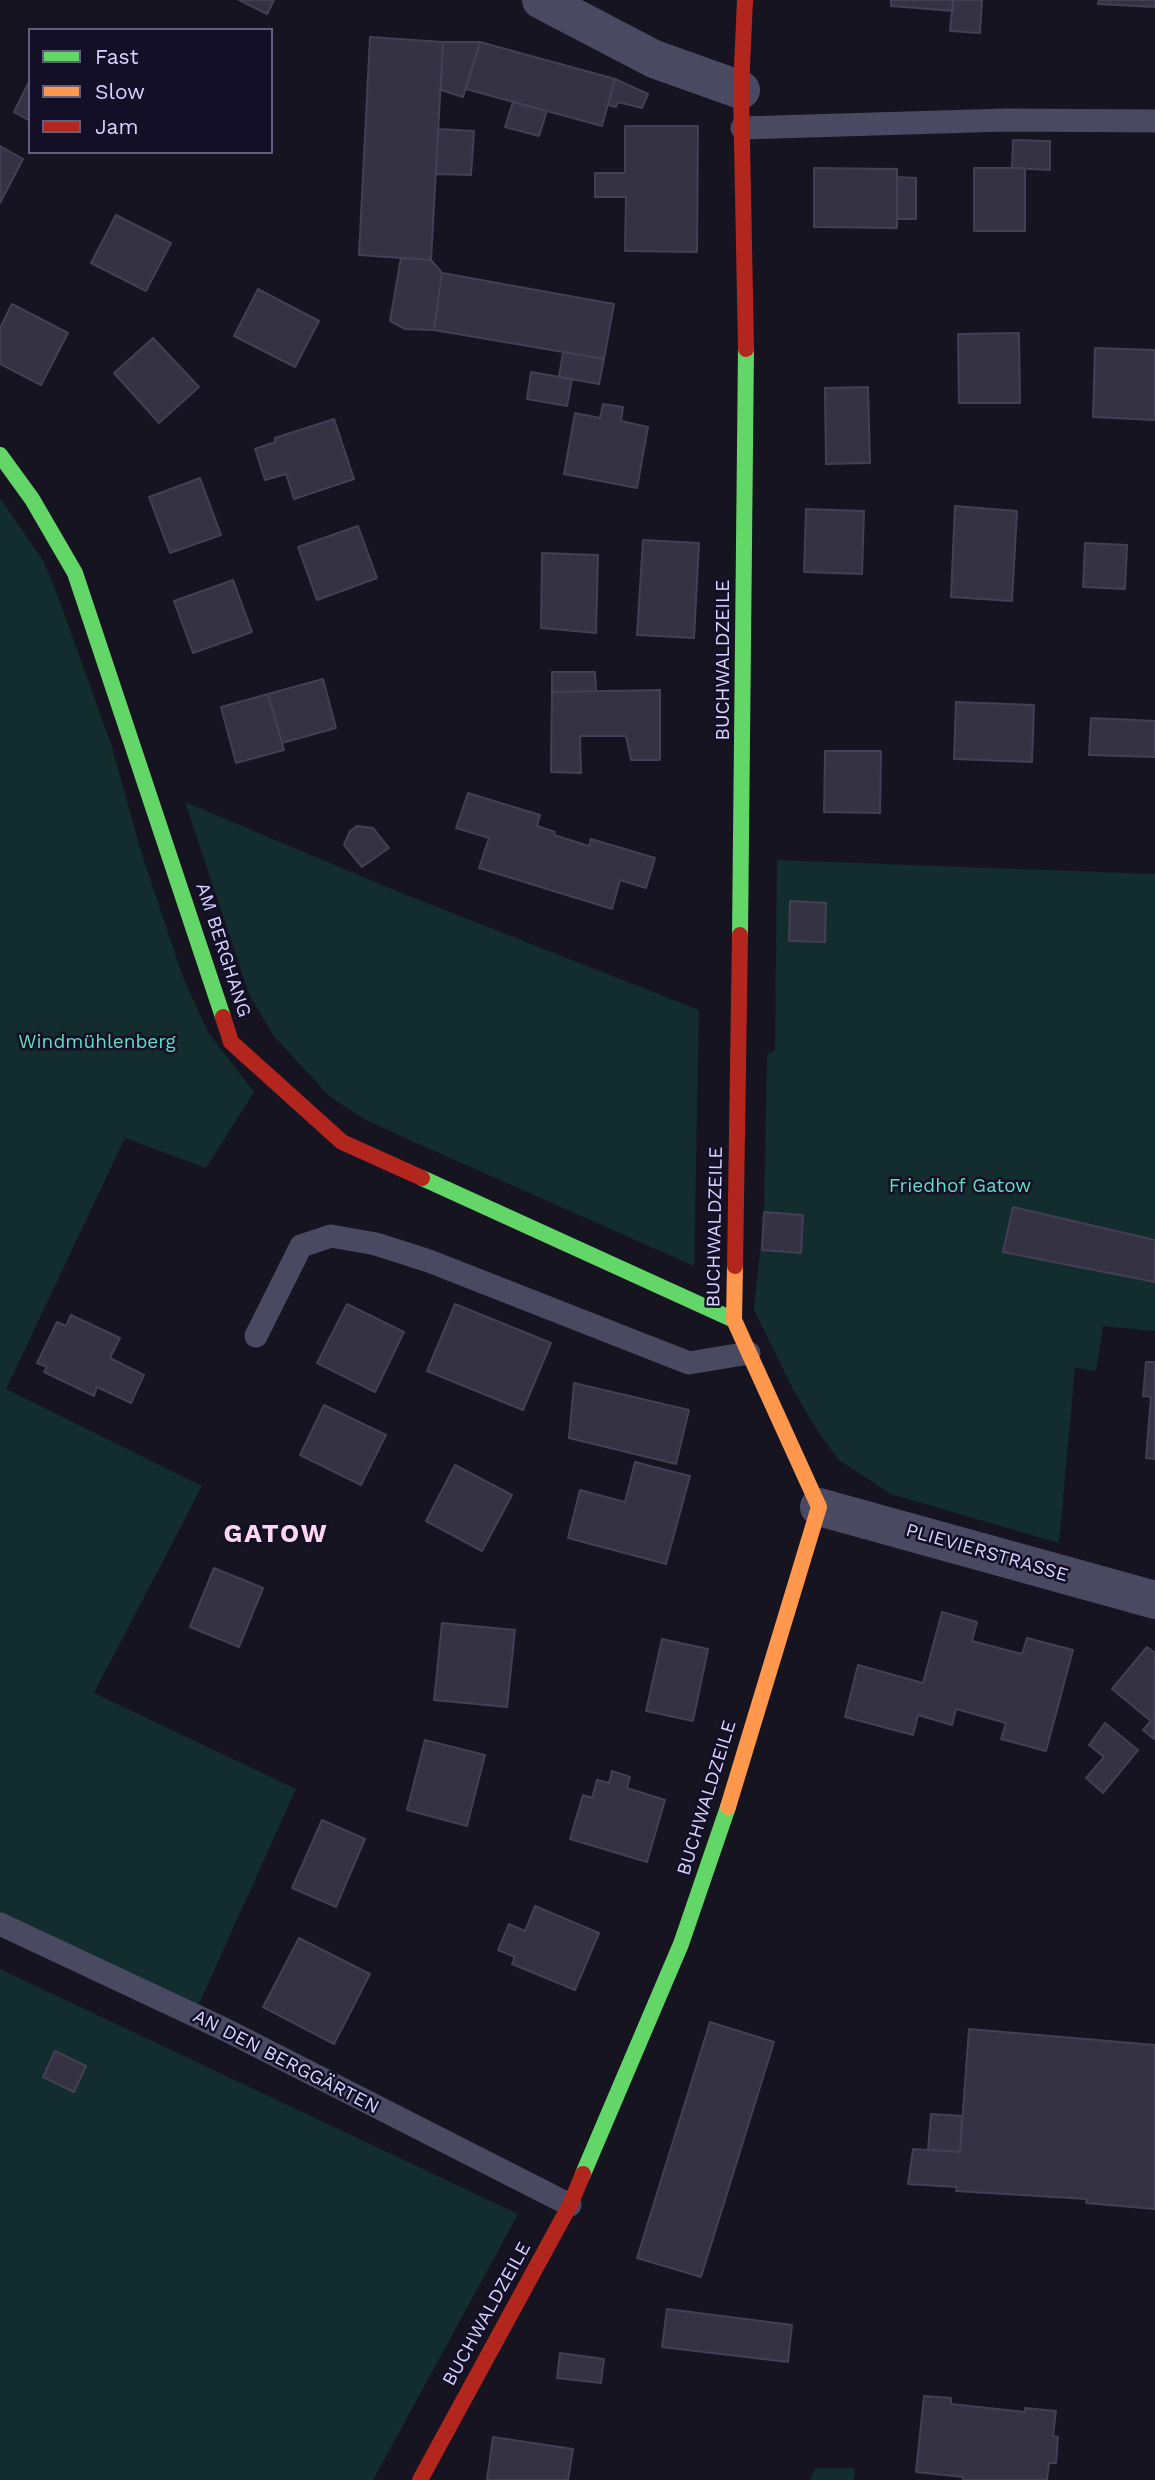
<!DOCTYPE html>
<meta charset="utf-8">
<style>
body{margin:0}
#map{position:relative;width:1155px;height:2480px;overflow:hidden;background:#161421;font-family:"Work Sans",sans-serif}
canvas{display:block}
.legend{position:absolute;left:28px;top:28px;width:245px;height:126px;box-sizing:border-box;background:#130f26;border:2px solid #625e7d;margin:0;padding:9px 12px;list-style:none;font-size:21px;color:#d9d4ff}
.legend li{display:flex;align-items:center;gap:14px;height:35px}
.legend b{width:35px;border:2px solid #625e7d}
</style>
<div id="map">
<canvas width="1155" height="2480"></canvas>
<ul class="legend">
<li><b style="height:9px;background:#63d668"></b>Fast</li>
<li><b style="height:9px;background:#ff974d"></b>Slow</li>
<li><b style="height:9px;background:#b3261e"></b>Jam</li>
</ul>
</div>
<script>
const ctx = document.querySelector('canvas').getContext('2d');
ctx.lineJoin = 'round';
function fillPath(path, color) {
  ctx.fillStyle = color;
  ctx.fill(path, 'evenodd');
}
function toPath(rows) {
  const path = new Path2D();
  for (const r of rows) {
    path.moveTo(r[0], r[1]);
    for (let i = 2; i < r.length; i += 2) path.lineTo(r[i], r[i + 1]);
  }
  return path;
}
function trace(path, color, width, dash) {
  ctx.strokeStyle = color;
  ctx.lineWidth = width;
  ctx.lineCap = dash ? 'butt' : 'round';
  ctx.setLineDash(dash || []);
  ctx.stroke(path);
}
function label(font, color, halo, rows, align = 'center') {
  ctx.font = font + ' "Work Sans",sans-serif';
  ctx.lineWidth = 5;
  ctx.setLineDash([]);
  ctx.textBaseline = 'middle';
  ctx.strokeStyle = halo;
  ctx.fillStyle = color;
  for (const [text, x, y, turn = 0] of rows) {
    ctx.save();
    ctx.translate(x, y);
    ctx.rotate((+turn || 0) * Math.PI / 180);
    ctx.textAlign = isNaN(turn) ? turn : align;
    if (halo) ctx.strokeText(text, 0, 0);
    ctx.fillText(text, 0, 0);
    ctx.restore();
  }
}
const green = toPath([
 [0,498,44,562,60,602,112,747,140,848,183,977,208,1032,254,1092,206,1168,125,1138,6,1389,202,1486,94,1693,296,1789,197,2008,0,1916],
 [185,802,394,890,699,1010,694,1266,396,1134,364,1119,329,1096,273,1035,249,994],
 [777,860,1155,874,1155,1331,1103,1326,1096,1371,1075,1368,1059,1543,891,1494,839,1460,818,1432,793,1389,754,1310,764,1212,767,1054,775,1051],
 [0,1969,518,2214,373,2480,0,2480],
 [815,2468,855,2468,854,2480,810,2480]
]);
const building = toPath([
 [239,0,274,0,267,14,239,0],
 [891,0,953,0,953,11,891,6,891,0],
 [953,0,982,0,980,33,950,31,953,0],
 [1099,0,1155,0,1155,7,1098,4,1099,0],
 [370,37,443,42,431,260,359,255,370,37],
 [443,42,480,42,463,97,441,90,443,42],
 [480,42,615,79,602,126,466,89,480,42],
 [615,79,648,94,642,108,618,102,616,107,608,105,615,79],
 [30,80,30,121,14,112,30,80],
 [513,102,547,111,539,136,505,127,513,102],
 [625,126,698,126,697,252,625,251,626,197,595,197,595,173,625,173,625,126],
 [438,129,474,131,471,175,436,174,438,129],
 [1013,140,1050,141,1050,170,1012,168,1013,140],
 [0,146,23,159,0,203,0,146],
 [814,168,897,169,897,228,814,227,814,168],
 [974,168,1025,168,1025,231,974,231,974,168],
 [897,177,916,178,916,219,897,219,897,177],
 [116,215,171,243,146,291,91,263,116,215],
 [401,258,431,260,442,273,434,330,405,329,390,321,401,258],
 [442,273,614,304,604,359,434,330,442,273],
 [258,289,319,321,295,367,234,336,258,289],
 [12,304,68,333,41,385,0,364,0,328,12,304],
 [1019,333,1020,403,959,403,958,334,1019,333],
 [153,338,199,387,159,423,114,373,153,338],
 [1095,348,1155,350,1155,420,1093,417,1095,348],
 [563,352,604,359,599,384,559,377,563,352],
 [531,372,572,379,567,406,527,399,531,372],
 [868,387,870,463,826,464,825,388,868,387],
 [603,404,623,407,621,421,648,427,637,488,564,474,575,413,600,418,603,404],
 [334,419,354,479,294,499,286,474,265,480,255,449,275,442,275,438,334,419],
 [200,478,221,535,170,553,149,497,200,478],
 [955,506,1017,511,1012,601,951,597,955,506],
 [806,509,864,511,862,574,804,572,806,509],
 [358,526,377,578,317,600,298,547,358,526],
 [643,540,699,543,694,638,637,635,643,540],
 [1085,543,1127,545,1125,589,1083,587,1085,543],
 [542,553,598,555,596,633,541,628,542,553],
 [233,580,252,632,193,653,174,601,233,580],
 [552,672,595,672,596,691,552,692,552,672],
 [323,679,336,728,282,743,268,694,323,679],
 [660,690,660,760,631,760,626,736,580,736,581,773,551,772,552,692,660,690],
 [268,694,284,750,236,763,221,707,268,694],
 [956,702,1034,705,1032,762,954,759,956,702],
 [1091,718,1155,721,1155,757,1089,755,1091,718],
 [825,751,881,751,880,813,824,812,825,751],
 [468,793,540,815,537,826,555,832,554,835,589,846,591,839,655,858,646,888,620,880,612,909,479,868,489,838,456,828,468,793],
 [357,826,373,828,389,848,362,867,344,845,350,831,357,826],
 [790,901,826,903,825,942,789,941,790,901],
 [1013,1207,1155,1240,1155,1282,1003,1252,1013,1207],
 [764,1212,803,1215,801,1253,762,1250,764,1212],
 [347,1304,404,1332,375,1392,317,1363,347,1304],
 [455,1304,551,1343,523,1410,427,1371,455,1304],
 [71,1315,120,1338,110,1358,144,1375,131,1403,97,1387,94,1396,44,1372,47,1367,37,1363,57,1322,66,1326,71,1315],
 [1146,1362,1155,1362,1155,1459,1146,1458,1151,1397,1143,1396,1146,1362],
 [574,1383,689,1410,676,1464,569,1438,574,1383],
 [324,1405,386,1435,361,1485,300,1455,324,1405],
 [635,1462,690,1476,666,1564,568,1538,580,1490,625,1502,635,1462],
 [455,1465,512,1495,482,1551,426,1521,455,1465],
 [214,1568,263,1588,239,1647,190,1627,214,1568],
 [942,1612,977,1622,972,1641,1022,1654,1027,1638,1073,1650,1046,1751,1001,1739,1006,1723,956,1709,952,1725,918,1715,913,1735,845,1717,858,1665,923,1683,942,1612],
 [442,1623,515,1630,507,1707,434,1700,442,1623],
 [662,1639,708,1649,693,1721,646,1711,662,1639],
 [1147,1647,1155,1653,1154,1739,1143,1730,1151,1721,1112,1689,1147,1647],
 [1105,1723,1138,1750,1103,1793,1086,1778,1104,1757,1089,1745,1105,1723],
 [425,1740,485,1755,467,1826,407,1810,425,1740],
 [612,1771,630,1777,627,1788,665,1800,647,1862,570,1839,583,1795,592,1798,597,1780,609,1783,612,1771],
 [322,1820,365,1839,336,1907,292,1888,322,1820],
 [535,1906,599,1933,575,1990,512,1964,515,1957,498,1950,509,1924,525,1931,535,1906],
 [299,1938,370,1974,334,2044,263,2007,299,1938],
 [710,2022,774,2042,701,2277,637,2258,710,2022],
 [969,2029,1155,2045,1155,2209,1086,2203,1087,2199,956,2191,957,2187,908,2184,913,2149,960,2152,969,2029],
 [55,2051,86,2066,74,2092,43,2077,55,2051],
 [931,2114,962,2116,960,2152,928,2150,931,2114],
 [667,2309,792,2325,788,2362,662,2347,667,2309],
 [560,2353,604,2359,601,2383,557,2378,560,2353],
 [924,2396,951,2398,951,2404,1025,2412,1025,2408,1056,2411,1053,2436,1058,2437,1056,2463,1049,2463,1047,2480,963,2480,963,2477,916,2472,924,2396],
 [493,2437,573,2449,568,2480,487,2480,493,2437]
]);
const lane = toPath([
 [742,128,1006,120,1155,121],
 [256,1336,301,1246,331,1236,376,1244,429,1261,689,1363,749,1353],
 [0,1924,226,2030,570,2205]
]);
const street = toPath([
 [541,0,654,59,741,90],
 [819,1507,1155,1600]
]);
const fast = toPath([
 [0,455,32,499,75,573,223,1017],
 [740,935,746,349],
 [422,1178,734,1320],
 [583,2174,681,1944,728,1807]
]);
const slow = toPath([
 [728,1807,819,1507,734,1320,735,1266]
]);
const jam = toPath([
 [745,0,741,90,746,349],
 [223,1017,231,1042,342,1142,422,1178],
 [735,1266,740,935],
 [420,2480,570,2205,583,2174]
]);
const streetNames = [
 ["BUCHWALDZEILE",723,660,-90],
 ["AM BERGHANG",223,950,72],
 ["BUCHWALDZEILE",715,1227,-89],
 ["PLIEVIERSTRASSE",987,1553,16],
 ["BUCHWALDZEILE",707,1798,-73],
 ["AN DEN BERGGÄRTEN",286,2062,27],
 ["BUCHWALDZEILE",487,2314,-61]
];
const parkNames = [
 ["Windmühlenberg",97,1042],
 ["Friedhof Gatow",960,1186]
];
const districtNames = [
 ["GATOW",276,1534]
];
fillPath(green, '#132c2d');
fillPath(building, '#343243');
trace(building, '#433f54', 2);
trace(lane, '#4a4962', 23);
trace(street, '#4a4962', 38);
trace(fast, '#63d668', 16);
trace(slow, '#ff974d', 16);
trace(jam, '#b3261e', 16);
label('19px', '#d9d4ff', '#130f26', streetNames);
label('19px', '#5fe0c0', '#130f26', parkNames);
ctx.letterSpacing = '2px';
label('bold 26px', '#ffd6f0', '#130f26', districtNames);
ctx.letterSpacing = '0px';
</script>
